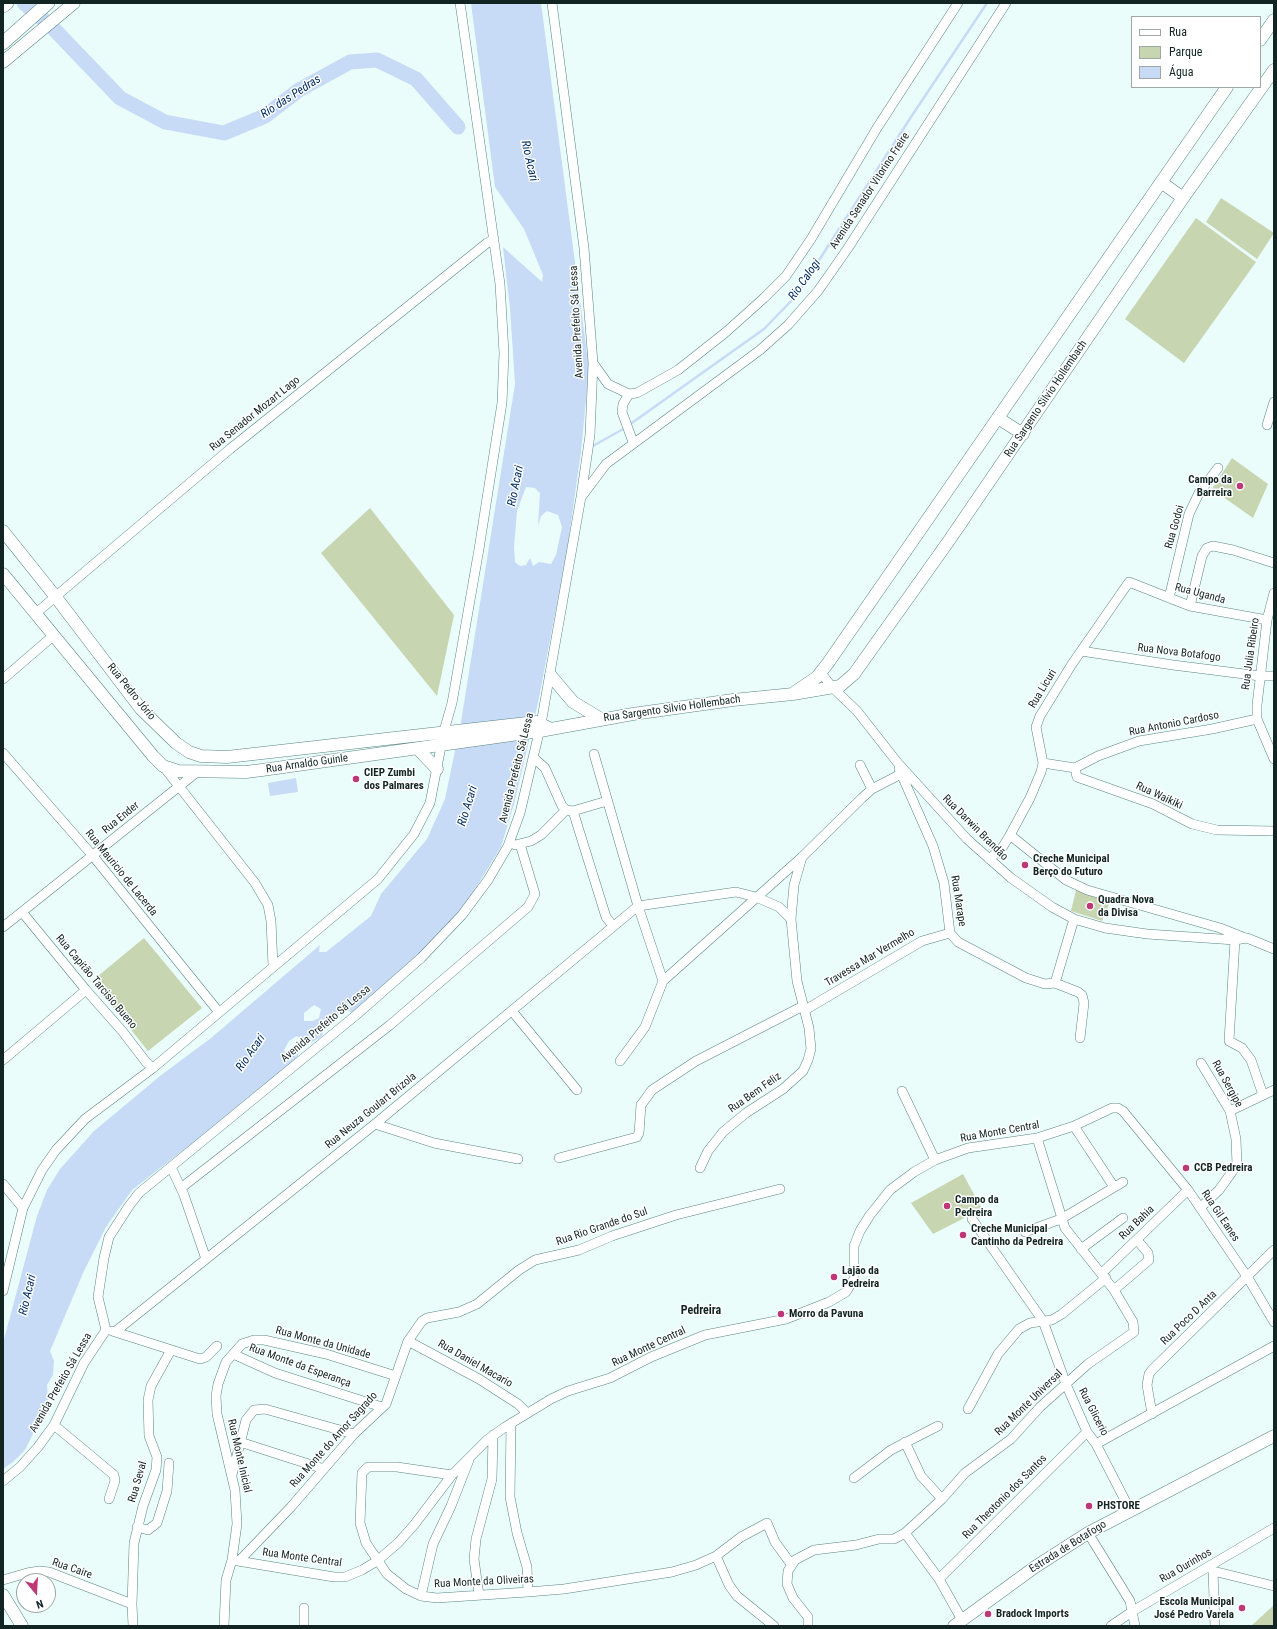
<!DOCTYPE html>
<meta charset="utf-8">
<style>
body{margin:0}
#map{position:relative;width:1277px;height:1629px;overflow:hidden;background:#eafdfb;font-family:"Roboto Condensed",sans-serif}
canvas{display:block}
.frame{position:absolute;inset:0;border:4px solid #122523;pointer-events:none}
.legend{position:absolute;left:1131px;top:16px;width:130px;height:72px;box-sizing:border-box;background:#fff;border:1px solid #a0a8a7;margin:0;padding:5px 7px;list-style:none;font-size:12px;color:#122523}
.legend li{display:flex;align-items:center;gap:8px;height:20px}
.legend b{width:20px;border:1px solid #a0a8a7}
.north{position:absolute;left:16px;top:1573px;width:40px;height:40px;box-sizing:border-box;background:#fff;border:1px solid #a0a8a7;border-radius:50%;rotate:162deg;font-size:11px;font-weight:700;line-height:16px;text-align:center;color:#122523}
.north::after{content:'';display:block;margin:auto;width:14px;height:18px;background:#be3777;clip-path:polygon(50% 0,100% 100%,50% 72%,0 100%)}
</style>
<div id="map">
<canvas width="1277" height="1629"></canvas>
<div class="frame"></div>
<ul class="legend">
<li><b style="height:5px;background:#fff"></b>Rua</li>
<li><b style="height:11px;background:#c7d5b1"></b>Parque</li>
<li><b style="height:11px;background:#c7dbf7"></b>Água</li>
</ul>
<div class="north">N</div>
</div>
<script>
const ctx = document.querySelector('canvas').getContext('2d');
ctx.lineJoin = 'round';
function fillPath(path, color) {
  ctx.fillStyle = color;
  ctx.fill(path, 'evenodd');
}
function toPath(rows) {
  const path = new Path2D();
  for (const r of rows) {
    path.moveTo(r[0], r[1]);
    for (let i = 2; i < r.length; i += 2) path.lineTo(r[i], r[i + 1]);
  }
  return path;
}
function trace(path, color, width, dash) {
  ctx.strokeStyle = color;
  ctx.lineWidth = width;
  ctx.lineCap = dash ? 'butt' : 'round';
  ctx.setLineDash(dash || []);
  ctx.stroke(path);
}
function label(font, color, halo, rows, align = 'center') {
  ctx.font = font + ' "Roboto Condensed",sans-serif';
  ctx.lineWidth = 3;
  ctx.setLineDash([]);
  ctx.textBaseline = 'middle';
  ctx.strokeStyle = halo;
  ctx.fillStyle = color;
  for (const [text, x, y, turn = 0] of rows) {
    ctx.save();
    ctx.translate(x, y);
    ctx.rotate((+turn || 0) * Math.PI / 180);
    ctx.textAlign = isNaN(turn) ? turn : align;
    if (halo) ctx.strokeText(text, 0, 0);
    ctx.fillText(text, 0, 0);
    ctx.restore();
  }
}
const green = toPath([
 [1221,198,1274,233,1257,259,1206,222],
 [1196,218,1256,262,1184,363,1125,319],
 [1232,458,1268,484,1253,518,1212,489],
 [370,508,454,615,437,696,321,553],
 [1076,890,1110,902,1102,921,1071,911],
 [144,938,202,1008,148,1051,92,981],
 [963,1174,982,1209,933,1234,911,1203],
 [1274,1605,1274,1626,1251,1626]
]);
const water = toPath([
 [471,3,541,3,589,369,581,452,567,551,538,703,514,804,501,847,466,904,407,970,354,1014,347,1010,326,1023,322,1036,300,1050,297,1057,267,1085,132,1190,106,1227,84,1271,50,1351,54,1361,53,1375,47,1385,48,1400,32,1436,25,1450,13,1462,3,1469,3,1343,37,1216,47,1190,60,1169,94,1131,160,1076,211,1038,320,945,319,952,326,952,371,916,381,894,427,839,445,799,461,722,515,384,510,308,503,247,542,282,543,275,524,229,495,187],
 [526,487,535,488,540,493,538,526,541,516,547,511,558,515,562,527,556,555,551,564,539,562,533,566,530,558,526,565,520,566,515,562,514,547,517,511],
 [314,1005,321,1009,319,1018,313,1021,304,1021,304,1013],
 [297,1036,300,1038,296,1048,292,1051,285,1052,284,1050,289,1041],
 [296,778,298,792,270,796,268,783]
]);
const stream = toPath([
 [629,425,764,329,796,296,911,117,987,3],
 [591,447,625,428]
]);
const river = toPath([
 [24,3,51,26,120,98,165,122,224,133,265,116,299,90,350,62,377,60,416,79,458,127]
]);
const minor = toPath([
 [593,363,608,384,629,394,637,393,678,370,726,332,764,298,786,276,811,239,877,128,958,3],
 [629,394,623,404,622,412,633,442],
 [1267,425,1274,402],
 [582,496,606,464,760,350,788,325,818,291,848,248,1006,3],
 [1274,593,1267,620,1257,705,1257,719,1274,759],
 [1169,598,1189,514,1199,493,1218,468],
 [1190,606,1202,556,1207,548,1213,546,1233,550,1274,563],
 [35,614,230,449,487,243,494,239],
 [1081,651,1173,665,1260,676,1274,676],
 [821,673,833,688,857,711,897,762,967,839,1011,878,1052,907,1074,919,1105,928,1147,934,1235,940,1247,938,1274,949],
 [3,679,53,636],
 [3,753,93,856,218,1011],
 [594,754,638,906,663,981],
 [534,758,545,768,562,806,566,810,573,811,607,801],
 [1043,763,1075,768,1077,777,1153,804,1192,824,1217,830,1274,831],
 [860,765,872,789],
 [163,766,255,883,268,905,271,921,273,966],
 [1075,768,1098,756,1139,741,1212,729,1257,719],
 [899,769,933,846,944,883,950,933,958,942,1026,978,1045,984,1055,983,1078,992,1082,995,1084,1003,1080,1038],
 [573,811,606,917,613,926],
 [1010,835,1066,880,1087,890,1220,928,1245,938],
 [515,845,531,841,541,835,566,810],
 [989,859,1002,848,1010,835,1030,798,1041,772,1043,763,1036,727,1040,716,1072,664,1129,582,1190,606,1267,620],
 [22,912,86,990,123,1032,146,1062,153,1068],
 [3,927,197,772],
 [1235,940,1229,1041,1242,1048,1251,1060,1263,1095],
 [1055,983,1074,919],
 [805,1010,922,941,950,933],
 [512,1011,577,1090],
 [3,1060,86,990],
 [620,1061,645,1027,663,981,802,857,862,798,872,789,901,774],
 [902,1091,935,1160],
 [1230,1111,1274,1090],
 [375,1124,434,1143,518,1159],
 [1074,1126,1114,1187],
 [559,1158,637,1137,639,1133,641,1105,652,1090,696,1061,803,1006],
 [171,1167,184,1195,206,1259],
 [700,1168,708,1151,723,1132,746,1113,783,1089,803,1071,808,1060,811,1049,809,1028,797,981,791,919],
 [3,1184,23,1208],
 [181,1188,390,1025,528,907,535,894,520,844],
 [1201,1207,1219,1190,1237,1165,1236,1139,1230,1111,1201,1063],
 [972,1219,1043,1321,1066,1384,1087,1432,1096,1444,1130,1510],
 [1025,1232,1061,1219,1123,1182],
 [1081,1249,1123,1218],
 [1102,1273,1188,1190],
 [1114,1290,1149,1260,1148,1253,1137,1240],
 [3,1291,23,1208,42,1170,56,1150,85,1119,153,1068,378,879,414,834,430,803,444,731,452,703,479,549,502,403,504,353,500,284,460,3],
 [112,1331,200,1359,206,1357,217,1346],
 [116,1331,375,1124,638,906,736,892,756,897,779,907,791,919,794,885,802,857],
 [408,1341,479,1379,518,1404,527,1413],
 [233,1354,275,1373,382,1407],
 [968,1409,998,1354,1019,1329,1030,1323,1052,1320,1062,1314,1106,1278],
 [1152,1414,1147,1385,1149,1374,1152,1370,1274,1250],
 [511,1424,510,1497,517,1533,527,1567,528,1592],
 [54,1425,114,1475,115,1481,109,1499],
 [240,1442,324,1469],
 [905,1442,921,1476,942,1499],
 [1096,1444,1274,1346],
 [232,1475,246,1420,254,1410,265,1409,354,1434],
 [452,1475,397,1467,368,1467,362,1473,360,1523,366,1543,387,1574,406,1589,421,1596,437,1598,528,1592,564,1589,672,1572,696,1565,716,1556,741,1537,767,1523,775,1542,791,1564],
 [854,1478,891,1450,938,1426],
 [3,1481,20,1467,38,1447,54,1425,84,1363,106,1330,98,1297,104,1258,109,1237,129,1206,139,1193,355,1016,421,958,462,915,488,880,508,846,520,813,541,724,581,497,590,435,593,363,584,248,552,3],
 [137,1527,148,1530,157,1523,167,1491,169,1463],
 [905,1533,939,1579,962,1620],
 [1088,1533,1130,1601,1135,1626],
 [716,1556,729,1585,737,1596,774,1626],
 [232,1560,334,1577,345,1577,362,1570,377,1561,398,1543,414,1525,452,1475,487,1440,505,1427,551,1399,568,1391,610,1378,651,1357,705,1335,786,1319,829,1302,846,1292,854,1279,854,1246,860,1231,870,1215,890,1190,914,1172,935,1160,968,1148,1037,1138,1074,1126,1112,1108,1118,1108,1123,1111,1188,1190,1248,1278,1274,1322],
 [240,1560,291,1507,354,1434,386,1404,408,1341,422,1321,427,1318,459,1312,477,1304,519,1270,535,1260,579,1250,612,1236,676,1215,780,1189],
 [1210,1567,1213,1571,1215,1626],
 [1213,1571,1274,1586],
 [939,1579,1087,1432],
 [3,1580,27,1573,39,1571,49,1572,132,1604],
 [479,1595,474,1559,476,1539,492,1479,493,1435],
 [421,1596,433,1544,451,1506,469,1460],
 [133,1626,132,1604,134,1543,143,1506,156,1470,157,1457,149,1436,148,1400,151,1386,171,1350],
 [224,1626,226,1580,232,1560,237,1524,235,1490,217,1414,216,1396,218,1384,226,1362,242,1344,254,1340,264,1340,326,1354,396,1376],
 [304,1626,304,1608],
 [808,1626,808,1617,793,1598,787,1584,788,1571,795,1560,814,1550,856,1545,879,1539,894,1539,905,1533,942,1499,965,1473,1011,1439,1040,1407,1088,1364,1134,1332,1133,1322,1114,1290,1065,1228,1037,1138],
 [1111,1626,1133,1611,1274,1528]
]);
const major = toPath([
 [1260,40,1274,20],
 [3,62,74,3],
 [1161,182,1183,198],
 [998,418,1023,434],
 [3,531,55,596,141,709,176,743,189,752,201,756,227,757,536,722,551,729],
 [3,574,153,756,163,766,178,771,246,772,262,770,540,731,633,714,733,700,793,694,840,686,854,674,948,542,1183,198,1274,70],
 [551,676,573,702,601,719],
 [795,692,817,677,828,663,1227,87],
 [418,749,437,769],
 [3,1595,22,1626],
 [954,1626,1035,1567,1088,1533,1274,1436]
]);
const highway = toPath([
 [3,6,7,3],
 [3,43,48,3]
]);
const markers = [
 [1240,486,4,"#be3777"],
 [356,779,4,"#be3777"],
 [1025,865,4,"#be3777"],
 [1090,906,4,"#be3777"],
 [1186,1168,4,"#be3777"],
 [947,1206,4,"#be3777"],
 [963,1235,4,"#be3777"],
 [834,1277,4,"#be3777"],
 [781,1314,4,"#be3777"],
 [1089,1506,4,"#be3777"],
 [1242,1608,4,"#be3777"],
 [988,1614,4,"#be3777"]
];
const streetNames = [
 ["Avenida Senador Vitorino Freire",870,191,-57],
 ["Avenida Prefeito Sá Lessa",577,322,-93],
 ["Rua Sargento Silvio Hollembach",1046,399,-56],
 ["Rua Senador Mozart Lago",255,414,-39],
 ["Rua Godoi",1175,527,-74],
 ["Rua Uganda",1200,594,15],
 ["Rua Nova Botafogo",1179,653,7],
 ["Rua Julia Ribeiro",1251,654,-82],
 ["Rua Licuri",1043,689,-59],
 ["Rua Pedro Jório",131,692,51],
 ["Rua Sargento Silvio Hollembach",672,709,-8],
 ["Rua Antonio Cardoso",1174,724,-11],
 ["Rua Arnaldo Guinle",307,764,-8],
 ["Avenida Prefeito Sá Lessa",517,768,-76],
 ["Rua Waikiki",1159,796,25],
 ["Rua Ender",121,818,-39],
 ["Rua Darwin Brandão",975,828,45],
 ["Rua Mauricio de Lacerda",121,873,51],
 ["Rua Marape",958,901,81],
 ["Travessa Mar Vermelho",870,958,-31],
 ["Rua Capitão Tarcisio Bueno",96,982,50],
 ["Avenida Prefeito Sá Lessa",326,1024,-40],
 ["Rua Sergipe",1227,1084,61],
 ["Rua Bem Feliz",755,1093,-35],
 ["Rua Neuza Goulart Brizola",371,1111,-39],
 ["Rua Monte Central",1000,1132,-10],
 ["Rua Gil Eanes",1220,1216,56],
 ["Rua Bahia",1137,1223,-44],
 ["Rua Rio Grande do Sul",602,1227,-19],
 ["Rua Poco D Anta",1189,1318,-44],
 ["Rua Monte da Unidade",323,1343,15],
 ["Rua Monte Central",649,1347,-25],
 ["Rua Daniel Macario",475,1364,30],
 ["Rua Monte da Esperança",300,1366,20],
 ["Avenida Prefeito Sá Lessa",61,1383,-60],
 ["Rua Monte Universal",1029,1403,-44],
 ["Rua Glicerio",1093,1412,63],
 ["Rua Monte do Amor Sagrado",334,1440,-48],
 ["Rua Monte Inicial",239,1456,77],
 ["Rua Seval",138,1482,-74],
 ["Rua Theotonio dos Santos",1005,1497,-45],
 ["Estrada de Botafogo",1068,1547,-32],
 ["Rua Monte Central",302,1558,8],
 ["Rua Ourinhos",1186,1566,-30],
 ["Rua Caire",72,1569,19],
 ["Rua Monte da Oliveiras",484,1582,-3]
];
const poiNames = [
 ["Campo da",1232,480,"right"],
 ["Barreira",1232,493,"right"],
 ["CIEP Zumbi",364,773],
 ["dos Palmares",364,786],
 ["Creche Municipal",1033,859],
 ["Berço do Futuro",1033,872],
 ["Quadra Nova",1098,900],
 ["da Divisa",1098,913],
 ["CCB Pedreira",1194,1168],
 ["Campo da",955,1200],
 ["Pedreira",955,1213],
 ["Creche Municipal",971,1229],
 ["Cantinho da Pedreira",971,1242],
 ["Lajão da",842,1271],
 ["Pedreira",842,1284],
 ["Morro da Pavuna",789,1314],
 ["PHSTORE",1097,1506],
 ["Escola Municipal",1234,1602,"right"],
 ["José Pedro Varela",1234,1615,"right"],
 ["Bradock Imports",996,1614]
];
const waterNames = [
 ["Rio das Pedras",291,97,-33],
 ["Rio Acari",529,161,77],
 ["Rio Calogi",805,280,-55],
 ["Rio Acari",516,486,-79],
 ["Rio Acari",468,806,-73],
 ["Rio Acari",251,1053,-55],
 ["Rio Acari",28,1295,-77]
];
const neighbourhoodNames = [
 ["Pedreira",701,1311]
];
fillPath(green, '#c7d5b1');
fillPath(water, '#c7dbf7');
trace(stream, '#c7dbf7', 2.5);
trace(river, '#c7dbf7', 15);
trace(minor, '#598683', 10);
trace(major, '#598683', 13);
trace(highway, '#598683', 14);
trace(minor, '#fff', 9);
trace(major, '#fff', 12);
trace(highway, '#fff', 13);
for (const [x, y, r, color] of markers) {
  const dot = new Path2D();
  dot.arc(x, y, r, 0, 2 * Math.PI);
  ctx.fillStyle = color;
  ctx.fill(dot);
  trace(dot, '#fff', 1.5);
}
label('11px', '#122523', '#fff', streetNames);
label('bold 11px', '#122523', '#fff', poiNames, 'left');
label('italic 12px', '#032f64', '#fff', waterNames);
label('bold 12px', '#122523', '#fff', neighbourhoodNames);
</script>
